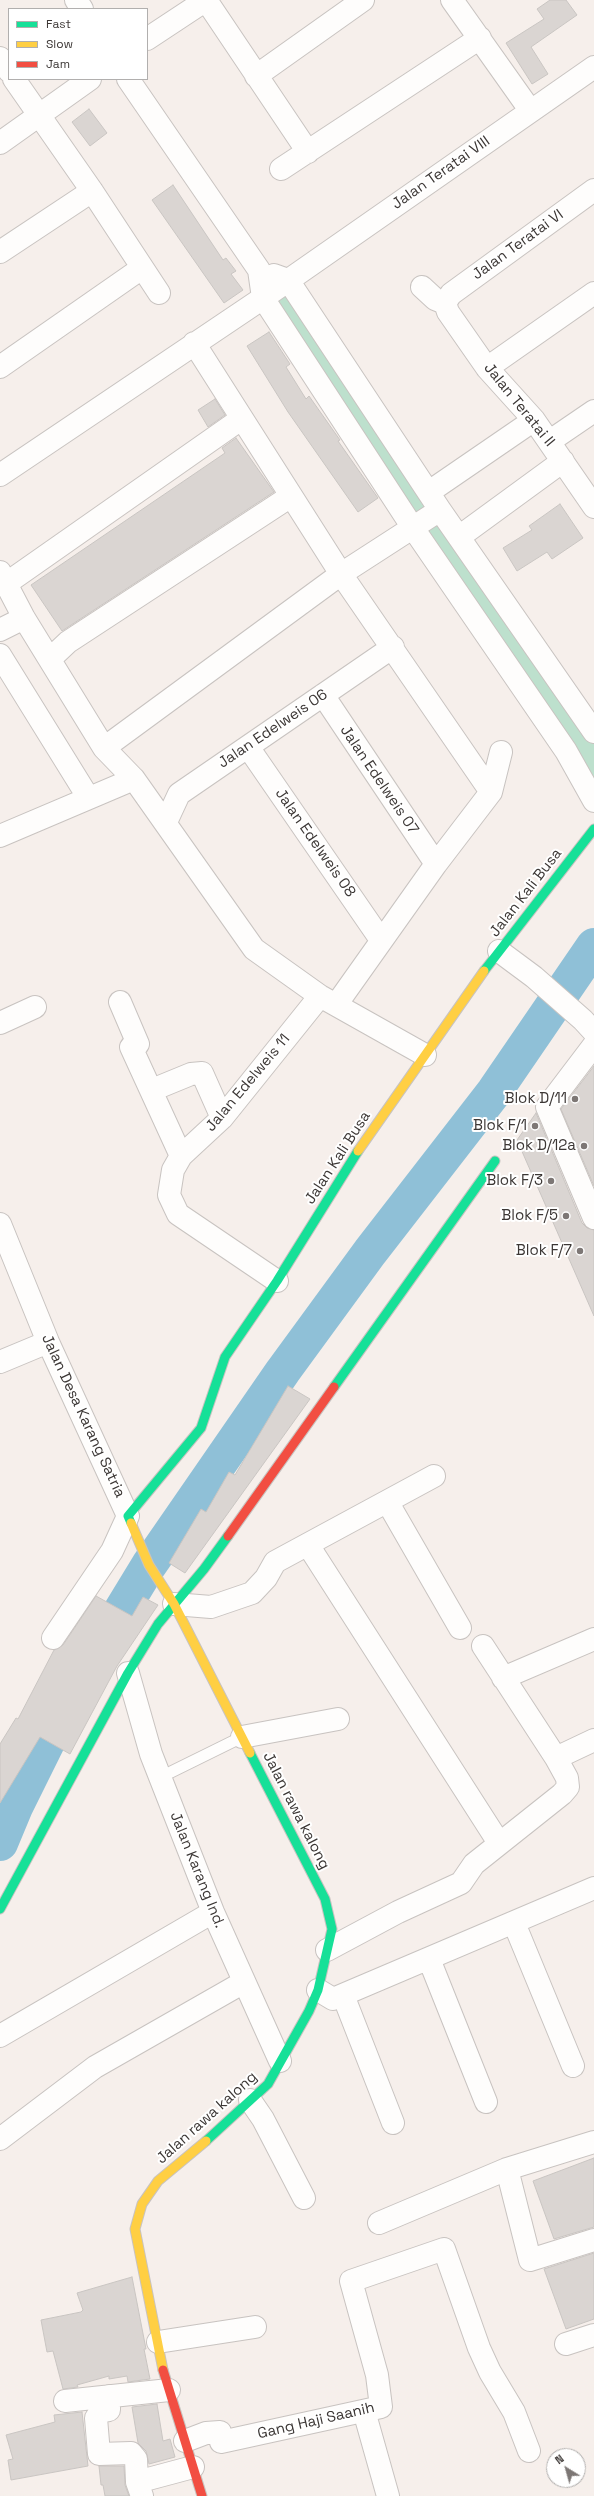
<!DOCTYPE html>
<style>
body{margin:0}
#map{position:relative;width:594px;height:2496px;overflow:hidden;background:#f6efeb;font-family:"Space Grotesk",sans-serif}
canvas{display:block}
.legend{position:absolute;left:8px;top:8px;width:140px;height:72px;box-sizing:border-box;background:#fff;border:1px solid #b1afae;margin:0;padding:5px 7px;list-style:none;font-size:12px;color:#3c3735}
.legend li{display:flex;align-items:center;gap:8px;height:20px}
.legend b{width:20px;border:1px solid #b1afae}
.north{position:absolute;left:546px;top:2448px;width:40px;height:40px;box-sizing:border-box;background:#fff;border:1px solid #b1afae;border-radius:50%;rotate:323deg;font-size:11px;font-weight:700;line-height:16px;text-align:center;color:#3c3735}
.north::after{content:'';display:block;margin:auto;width:14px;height:18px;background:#7d7775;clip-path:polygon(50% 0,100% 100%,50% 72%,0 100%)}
</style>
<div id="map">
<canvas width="594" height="2496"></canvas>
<ul class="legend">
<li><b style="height:5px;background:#16e098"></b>Fast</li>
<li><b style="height:5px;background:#ffcf43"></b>Slow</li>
<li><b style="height:5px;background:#f24e42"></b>Jam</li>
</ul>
<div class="north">N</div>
</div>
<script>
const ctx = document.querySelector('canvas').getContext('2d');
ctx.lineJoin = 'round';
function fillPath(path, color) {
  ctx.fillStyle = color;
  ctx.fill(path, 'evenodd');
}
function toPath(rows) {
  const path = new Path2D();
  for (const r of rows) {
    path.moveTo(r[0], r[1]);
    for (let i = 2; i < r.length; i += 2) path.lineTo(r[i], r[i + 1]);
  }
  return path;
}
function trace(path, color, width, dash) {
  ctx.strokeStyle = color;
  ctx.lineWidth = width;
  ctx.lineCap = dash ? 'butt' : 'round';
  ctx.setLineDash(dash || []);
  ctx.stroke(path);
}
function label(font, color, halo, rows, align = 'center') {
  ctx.font = font + ' "Space Grotesk",sans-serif';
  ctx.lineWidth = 4;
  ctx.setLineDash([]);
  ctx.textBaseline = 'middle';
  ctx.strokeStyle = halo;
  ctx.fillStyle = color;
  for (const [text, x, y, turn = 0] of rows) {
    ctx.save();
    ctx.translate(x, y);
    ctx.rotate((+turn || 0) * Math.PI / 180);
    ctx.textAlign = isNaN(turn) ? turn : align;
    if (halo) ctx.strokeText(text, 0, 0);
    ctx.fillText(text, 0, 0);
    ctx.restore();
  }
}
const green = toPath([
 [288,280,594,732,594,801,263,298]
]);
const river = toPath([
 [96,1652,149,1565,283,1371,370,1252,494,1092,594,946],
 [0,1843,15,1807,70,1696]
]);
const building = toPath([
 [550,0,566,0,577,15,531,47,548,74,532,84,506,43,544,19,537,9,550,0],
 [89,109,107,133,90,146,72,122,89,109],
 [173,185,223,260,226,258,236,271,231,274,243,290,224,303,152,200,173,185],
 [269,332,290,364,286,367,306,399,309,396,340,440,338,441,378,498,358,512,288,412,247,346,269,332],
 [215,399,225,415,208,427,198,410,215,399],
 [236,438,274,492,62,631,31,585,225,453,222,448,236,438],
 [560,504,583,538,552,559,547,552,517,571,503,548,532,530,529,526,560,504],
 [594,1066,594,1186,561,1109,594,1066],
 [536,1113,582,1223,587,1228,594,1230,594,1316,517,1140,536,1113],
 [288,1386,310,1399,185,1573,169,1563,201,1509,206,1512,229,1472,235,1475,288,1386],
 [96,1596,132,1616,143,1597,158,1605,117,1666,70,1754,40,1737,0,1803,0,1744,16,1718,18,1719,54,1650,63,1645,96,1596],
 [594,2158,594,2227,554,2239,533,2181,594,2158],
 [594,2253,594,2319,566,2329,544,2269,594,2253],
 [132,2277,146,2349,144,2349,150,2379,128,2382,127,2376,109,2379,109,2376,77,2385,78,2387,63,2389,53,2351,47,2352,41,2320,81,2312,83,2310,77,2293,132,2277],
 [157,2404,163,2441,170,2439,175,2457,149,2464,146,2451,138,2443,132,2407,157,2404],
 [82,2412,88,2466,11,2480,8,2460,13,2459,6,2435,55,2422,54,2415,82,2412],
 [99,2466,124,2466,125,2485,129,2496,105,2496,103,2485,101,2485,99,2466]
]);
const lane = toPath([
 [171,1772,242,1737]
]);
const street = toPath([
 [76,0,82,9],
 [206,0,308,152],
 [452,0,530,110],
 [147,39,206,0],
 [0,58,9,71],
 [256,76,363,0],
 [14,79,92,191,159,293],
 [128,79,259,270,263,298,413,528,566,751,594,801],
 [0,143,90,79],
 [281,169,480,38],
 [0,252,92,191],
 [274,275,288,280,440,510,594,732],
 [422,287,435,299,445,303],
 [445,303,448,312,487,368,534,420,594,507],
 [445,303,451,294,594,190],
 [194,343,341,574,491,792],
 [0,367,142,268],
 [487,368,594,293],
 [550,441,594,411],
 [0,475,263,298,594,67],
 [429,492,534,420],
 [459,537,563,461],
 [0,572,24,618,104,748,134,779,254,949,320,996,425,1055],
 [7,583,241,419],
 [0,630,24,618],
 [0,655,88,797],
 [50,659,68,642,291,496],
 [323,695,436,864],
 [248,747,381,940],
 [104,748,341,574,440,510],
 [166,822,179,794,393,647],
 [0,836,134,779],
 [499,951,534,977,583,1020,594,1032],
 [120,1002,138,1044,131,1047,181,1156],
 [336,1005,436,864,491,792,501,752],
 [0,1023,35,1007],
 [594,1045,547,1107,594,1218],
 [152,1090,191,1074,202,1073,222,1118],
 [0,1224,48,1342,128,1516,112,1551,53,1638],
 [277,1281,178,1214,169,1195,173,1170,181,1156,222,1118,320,996],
 [0,1362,48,1342],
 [388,1503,460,1628],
 [308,1545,499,1843],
 [174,1604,211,1607,252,1593,266,1578,275,1562,434,1476],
 [128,1673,151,1754,213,1912,280,2061],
 [503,1678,594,1639],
 [242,1737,338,1719],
 [556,1758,594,1740],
 [514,1923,573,2066],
 [327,1950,398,1912,461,1883,474,1864,562,1794,568,1787,567,1778,556,1758,483,1646],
 [429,1959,486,2102],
 [318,1990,333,1999,594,1888],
 [343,1995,393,2123],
 [0,2036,213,1912],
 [250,2100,263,2119,304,2198],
 [0,2139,95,2067,244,1982],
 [507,2169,530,2260,594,2240],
 [379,2223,507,2169,594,2142],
 [158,2342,255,2327],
 [566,2344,594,2335],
 [109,2396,109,2410,102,2411,96,2418,99,2454,131,2453,136,2459,137,2482,142,2496],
 [65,2401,169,2390],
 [364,2411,388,2496],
 [185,2441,206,2433,220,2432,221,2442,381,2407,377,2375,351,2281,444,2249,479,2348,490,2372,514,2412,529,2451],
 [137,2482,193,2467]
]);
const fast = toPath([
 [484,971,594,829],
 [334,1387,495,1161],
 [131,1523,128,1516,201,1428,225,1357,277,1281,358,1151],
 [0,1909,128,1673,158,1624,204,1569,228,1536],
 [206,2141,268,2084,309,2011,318,1990,332,1929,325,1899,250,1753]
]);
const slow = toPath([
 [358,1151,484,971],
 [131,1523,149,1565,174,1604,250,1753],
 [163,2370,135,2229,142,2204,158,2181,206,2141]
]);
const jam = toPath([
 [228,1536,334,1387],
 [163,2370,202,2496]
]);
const markers = [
 [575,1099,4,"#7d7775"],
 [535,1126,4,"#7d7775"],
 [584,1146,4,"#7d7775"],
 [551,1181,4,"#7d7775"],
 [566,1216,4,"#7d7775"],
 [580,1251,4,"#7d7775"]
];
const streetNames = [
 ["Jalan Teratai VIII",441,173,-35],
 ["Jalan Teratai VI",518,245,-36],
 ["Jalan Teratai II",519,405,51],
 ["Jalan Edelweis 06",273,729,-34],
 ["Jalan Edelweis 07",379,780,56],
 ["Jalan Edelweis 08",315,843,55],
 ["Jalan Kali Busa",526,893,-52],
 ["Jalan Edelweis 11",248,1083,-50],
 ["Jalan Kali Busa",338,1158,-57],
 ["Jalan Desa Karang Satria",83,1416,65],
 ["Jalan rawa kalong",296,1811,63],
 ["Jalan Karang Ind.",197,1870,68],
 ["Jalan rawa kalong",207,2118,-42],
 ["Gang Haji Saanih",316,2421,-13]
];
const poiNames = [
 ["Blok D/11",567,1099],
 ["Blok F/1",527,1126],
 ["Blok D/12a",576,1146],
 ["Blok F/3",543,1181],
 ["Blok F/5",558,1216],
 ["Blok F/7",572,1251]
];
fillPath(green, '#bde0cd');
trace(river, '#8fc0d7', 36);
fillPath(building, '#dad5d2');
trace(building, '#c9c5c2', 1);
trace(lane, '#c8c3c0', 13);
trace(street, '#c8c3c0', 24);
trace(fast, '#c8c3c0', 11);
trace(slow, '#c8c3c0', 11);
trace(jam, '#c8c3c0', 11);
trace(lane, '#fefdfc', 11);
trace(street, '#fefdfc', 22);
trace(fast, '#16e098', 9);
trace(slow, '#ffcf43', 9);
trace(jam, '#f24e42', 9);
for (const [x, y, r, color] of markers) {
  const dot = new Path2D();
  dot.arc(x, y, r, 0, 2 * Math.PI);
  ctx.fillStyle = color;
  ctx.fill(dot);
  trace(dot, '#fff', 1.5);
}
label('15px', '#3c3735', '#fff', streetNames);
label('15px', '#3c3735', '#fff', poiNames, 'right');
</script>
